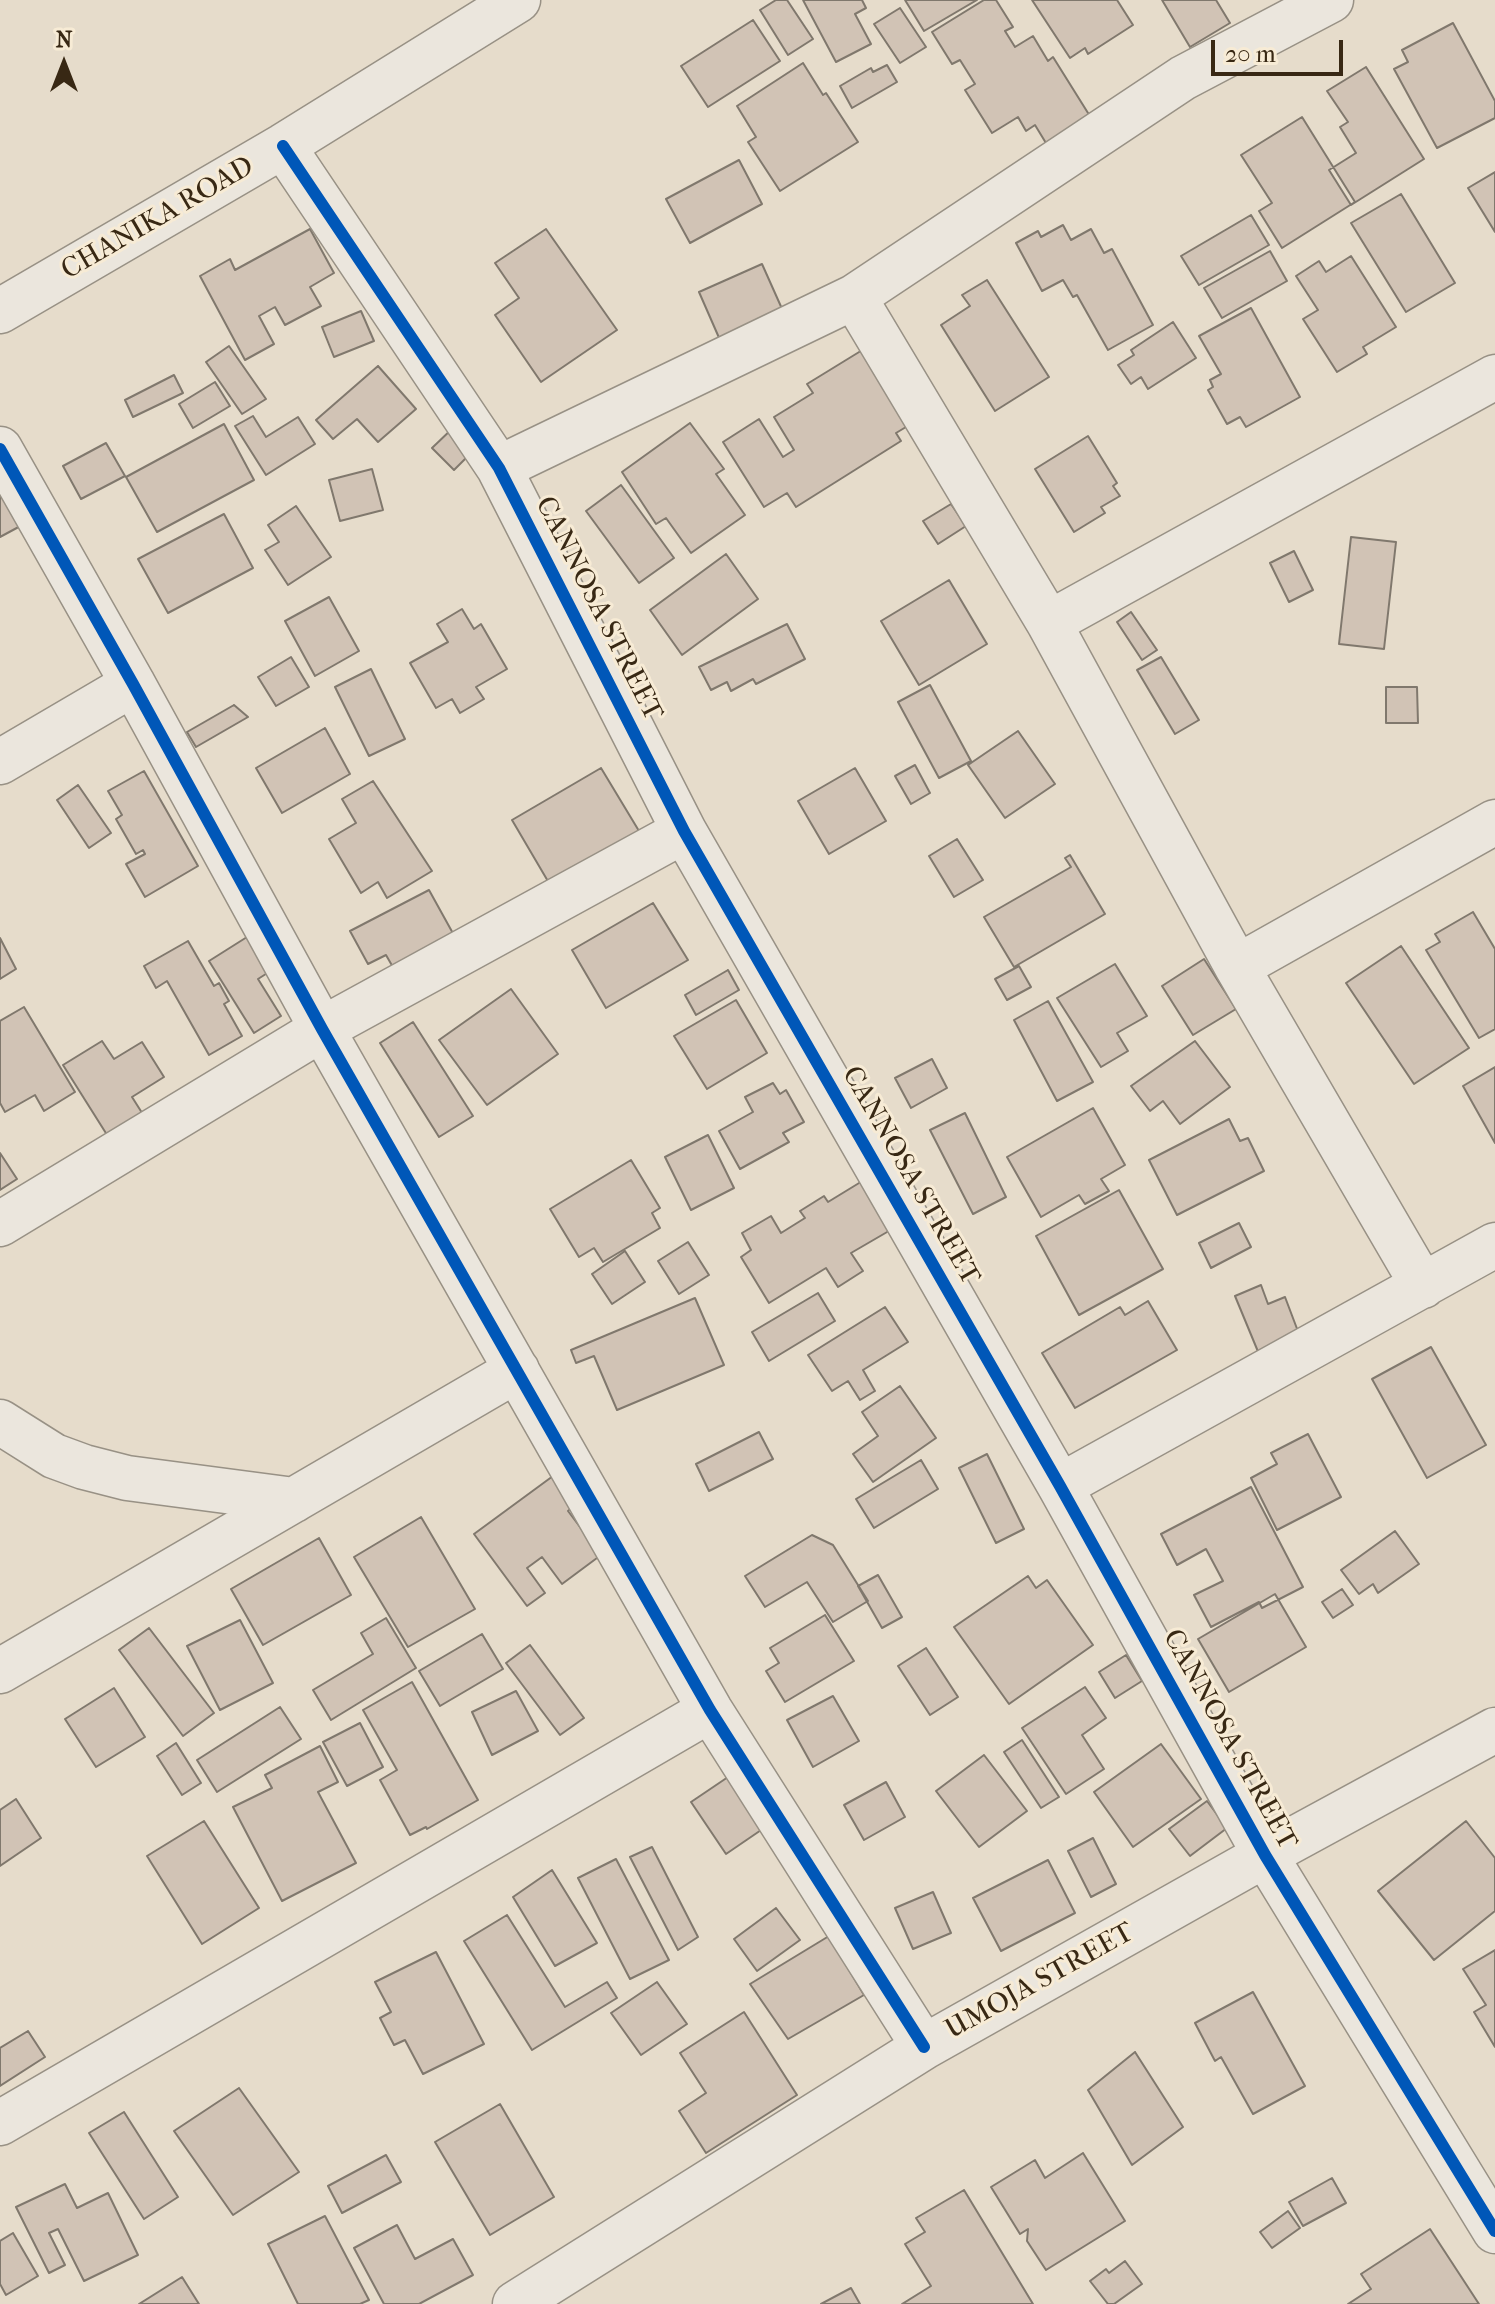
<!DOCTYPE html>
<style>
body{margin:0}
#map{position:relative;width:1495px;height:2304px;overflow:hidden;background:#e6dccb;font-family:"IM FELL French Canon",serif}
canvas{display:block}
.north{position:absolute;left:24px;top:24px;width:80px;height:80px;-webkit-text-stroke:6px #f7ebd5;paint-order:stroke;rotate:0deg;font-size:22px;font-weight:700;line-height:32px;text-align:center;color:#382814}
.north::after{content:'';display:block;margin:auto;width:28px;height:36px;background:#382814;clip-path:polygon(50% 0,100% 100%,50% 72%,0 100%)}
.scale{position:absolute;left:1211px;top:40px;width:132px;height:36px;box-sizing:border-box;border:4px solid #382814;border-top:0;padding-left:10px;font-size:24px;line-height:28px;white-space:nowrap;color:#382814;-webkit-text-stroke:6px #f7ebd5;paint-order:stroke}
</style>
<div id="map">
<canvas width="1495" height="2304"></canvas>
<div class="north">N</div>
<div class="scale">20 m</div>
</div>
<script>
const ctx = document.querySelector('canvas').getContext('2d');
ctx.lineJoin = 'round';
function fillPath(path, color) {
  ctx.fillStyle = color;
  ctx.fill(path, 'evenodd');
}
function toPath(rows) {
  const path = new Path2D();
  for (const r of rows) {
    path.moveTo(r[0], r[1]);
    for (let i = 2; i < r.length; i += 2) path.lineTo(r[i], r[i + 1]);
  }
  return path;
}
function trace(path, color, width, dash) {
  ctx.strokeStyle = color;
  ctx.lineWidth = width;
  ctx.lineCap = dash ? 'butt' : 'round';
  ctx.setLineDash(dash || []);
  ctx.stroke(path);
}
function label(font, color, halo, rows, align = 'center') {
  ctx.font = font + ' "IM FELL French Canon",serif';
  ctx.lineWidth = 6;
  ctx.setLineDash([]);
  ctx.textBaseline = 'middle';
  ctx.strokeStyle = halo;
  ctx.fillStyle = color;
  for (const [text, x, y, turn = 0] of rows) {
    ctx.save();
    ctx.translate(x, y);
    ctx.rotate((+turn || 0) * Math.PI / 180);
    ctx.textAlign = isNaN(turn) ? turn : align;
    if (halo) ctx.strokeText(text, 0, 0);
    ctx.fillText(text, 0, 0);
    ctx.restore();
  }
}
const building = toPath([
 [776,0,787,0,813,39,788,55,760,10,776,0],
 [803,0,862,0,866,8,855,14,871,44,836,62,803,0],
 [905,0,977,0,924,31,905,0],
 [984,0,996,0,1013,27,1005,31,1015,47,1033,36,1048,61,1053,57,1093,121,1049,148,1035,125,1026,131,1018,117,992,133,965,90,975,84,960,60,952,64,932,32,984,0],
 [1032,0,1117,0,1133,25,1088,54,1085,48,1070,58,1032,0],
 [1162,0,1216,0,1230,23,1190,47,1162,0],
 [900,8,926,47,900,63,874,24,900,8],
 [753,20,780,61,708,107,681,66,753,20],
 [1453,23,1495,101,1495,118,1437,148,1394,69,1408,62,1402,50,1453,23],
 [803,63,823,95,826,93,858,142,780,191,748,142,756,137,737,106,803,63],
 [887,65,897,82,852,108,840,86,871,68,873,72,887,65],
 [1366,67,1424,159,1351,205,1329,170,1356,153,1340,127,1348,122,1327,91,1366,67],
 [1302,117,1355,202,1282,248,1259,211,1272,203,1241,155,1302,117],
 [739,160,762,204,690,243,666,199,739,160],
 [1495,172,1495,232,1468,188,1495,172],
 [1401,194,1455,283,1406,312,1351,223,1401,194],
 [1251,215,1269,245,1199,285,1181,256,1251,215],
 [1063,225,1071,240,1091,229,1104,253,1112,249,1153,325,1108,350,1077,295,1073,297,1063,280,1042,291,1016,243,1038,231,1041,237,1063,225],
 [310,229,334,273,310,287,321,306,285,325,275,307,259,316,274,344,245,360,200,276,230,259,235,270,310,229],
 [546,229,617,330,541,382,495,315,519,298,495,263,546,229],
 [1270,251,1287,281,1222,318,1204,288,1270,251],
 [1351,256,1396,327,1363,347,1367,354,1337,372,1303,319,1318,310,1296,276,1319,261,1326,272,1351,256],
 [762,264,783,311,720,340,699,292,762,264],
 [987,280,1049,377,995,411,941,325,970,306,962,295,987,280],
 [1251,308,1300,397,1246,427,1240,417,1227,424,1208,390,1213,387,1210,380,1221,374,1199,336,1251,308],
 [361,311,374,341,334,357,322,327,361,311],
 [1173,322,1196,358,1148,389,1141,377,1131,384,1118,365,1134,355,1131,350,1173,322],
 [229,346,266,399,242,414,206,362,229,346],
 [864,349,911,424,896,433,901,441,796,507,787,493,764,507,723,442,759,419,783,457,794,450,774,417,813,393,807,384,864,349],
 [378,366,416,409,378,442,357,419,333,439,316,420,378,366],
 [174,375,183,393,133,417,125,400,174,375],
 [215,382,230,406,193,428,179,404,215,382],
 [253,416,266,437,298,417,315,444,266,475,235,426,253,416],
 [690,423,724,469,716,474,745,515,691,553,666,518,656,524,622,472,690,423],
 [224,424,254,480,157,532,126,477,224,424],
 [455,426,476,448,454,470,432,448,455,426],
 [1088,436,1117,483,1113,486,1120,496,1101,507,1105,513,1074,532,1035,469,1088,436],
 [106,443,125,476,81,499,63,466,106,443],
 [372,469,383,510,340,521,329,480,372,469],
 [0,473,26,523,0,537,0,473],
 [621,485,674,558,639,583,586,511,621,485],
 [951,504,966,526,938,544,923,521,951,504],
 [296,506,331,557,288,585,265,550,279,542,268,525,296,506],
 [224,514,253,568,168,613,138,559,224,514],
 [1351,537,1396,542,1384,649,1339,644,1351,537],
 [1294,551,1313,590,1289,602,1270,563,1294,551],
 [726,554,758,599,682,655,650,610,726,554],
 [949,580,987,644,919,685,881,621,949,580],
 [329,597,359,651,315,676,285,621,329,597],
 [462,609,474,629,481,624,507,669,476,687,484,699,460,713,452,699,436,708,410,663,448,642,437,624,462,609],
 [1131,612,1157,650,1142,660,1117,622,1131,612],
 [787,624,805,659,756,684,753,679,731,691,727,682,711,690,699,667,787,624],
 [291,657,309,687,276,706,258,677,291,657],
 [1161,657,1199,720,1175,734,1137,670,1161,657],
 [371,669,405,739,369,756,335,687,371,669],
 [930,685,971,761,939,778,898,702,930,685],
 [1386,687,1417,687,1418,723,1386,723,1386,687],
 [234,705,248,717,196,747,187,732,234,705],
 [325,728,350,774,282,813,256,768,325,728],
 [1018,731,1055,784,1005,818,968,765,1018,731],
 [915,765,930,793,911,804,895,776,915,765],
 [601,768,639,831,549,883,512,820,601,768],
 [855,768,886,821,829,854,798,801,855,768],
 [144,771,198,866,145,897,126,864,145,854,143,850,136,854,116,819,122,815,108,791,144,771],
 [373,781,432,871,387,898,378,882,361,893,329,839,356,823,342,799,373,781],
 [78,785,111,833,89,848,57,800,78,785],
 [957,839,983,880,954,897,929,856,957,839],
 [1070,855,1105,914,1014,967,984,917,1071,867,1065,858,1070,855],
 [429,890,455,937,394,969,386,955,368,964,350,931,429,890],
 [653,903,688,960,606,1008,572,950,653,903],
 [1473,912,1495,949,1495,1029,1479,1038,1426,950,1440,942,1435,934,1473,912],
 [247,937,269,972,258,979,281,1016,254,1033,209,961,247,937],
 [0,938,16,969,0,979,0,938],
 [188,941,214,986,219,983,229,1001,224,1004,242,1036,209,1055,167,981,156,988,144,966,188,941],
 [1401,946,1469,1048,1414,1084,1346,983,1401,946],
 [1204,959,1236,1009,1193,1035,1162,986,1204,959],
 [1115,964,1147,1016,1117,1033,1128,1051,1101,1067,1057,998,1115,964],
 [1019,966,1031,987,1007,1000,995,979,1019,966],
 [728,970,739,990,696,1015,685,995,728,970],
 [511,989,558,1054,487,1105,439,1040,511,989],
 [736,1000,767,1053,707,1089,674,1036,736,1000],
 [1048,1001,1093,1082,1057,1101,1014,1020,1048,1001],
 [24,1007,75,1092,44,1111,35,1095,5,1112,0,1103,0,1021,24,1007],
 [413,1022,473,1116,439,1137,380,1043,413,1022],
 [102,1041,114,1059,142,1042,164,1077,132,1097,144,1116,109,1138,63,1065,102,1041],
 [1195,1041,1230,1087,1180,1124,1163,1101,1150,1111,1131,1086,1195,1041],
 [932,1059,947,1088,911,1108,895,1078,932,1059],
 [1495,1067,1495,1143,1463,1086,1495,1067],
 [773,1083,780,1094,786,1090,804,1122,783,1133,789,1142,740,1169,719,1131,753,1112,745,1097,773,1083],
 [1093,1108,1125,1165,1101,1179,1109,1191,1085,1204,1079,1195,1041,1217,1007,1157,1093,1108],
 [965,1113,1006,1197,973,1214,930,1130,965,1113],
 [1229,1119,1240,1141,1248,1138,1264,1171,1177,1215,1149,1160,1229,1119],
 [708,1135,734,1188,691,1210,665,1157,708,1135],
 [0,1153,17,1179,0,1190,0,1153],
 [631,1160,660,1208,652,1213,660,1228,603,1262,594,1248,579,1257,550,1209,631,1160],
 [864,1180,894,1228,851,1253,863,1271,838,1287,826,1268,769,1303,741,1257,751,1250,742,1233,771,1216,781,1233,805,1218,800,1211,824,1196,828,1202,864,1180],
 [1119,1190,1163,1269,1079,1315,1036,1236,1119,1190],
 [1239,1223,1251,1247,1211,1268,1199,1243,1239,1223],
 [688,1242,709,1275,679,1294,658,1261,688,1242],
 [625,1251,645,1282,612,1304,592,1274,625,1251],
 [1261,1285,1268,1304,1285,1297,1299,1334,1259,1354,1235,1296,1261,1285],
 [818,1293,835,1321,769,1361,752,1332,818,1293],
 [695,1298,724,1365,617,1410,594,1356,576,1363,571,1350,695,1298],
 [1148,1301,1177,1350,1075,1408,1042,1353,1120,1307,1125,1315,1148,1301],
 [885,1307,908,1342,863,1370,875,1391,860,1400,848,1381,832,1391,808,1355,885,1307],
 [1431,1347,1486,1445,1427,1478,1372,1379,1431,1347],
 [900,1386,936,1438,873,1482,853,1454,878,1436,862,1412,900,1386],
 [759,1432,773,1459,709,1491,696,1464,759,1432],
 [1308,1434,1341,1497,1277,1530,1251,1478,1277,1464,1271,1453,1308,1434],
 [987,1454,1024,1529,996,1543,959,1468,987,1454],
 [921,1460,938,1489,874,1528,856,1499,921,1460],
 [553,1476,575,1505,568,1511,601,1555,562,1584,542,1557,527,1568,545,1593,527,1606,474,1534,553,1476],
 [1251,1487,1303,1587,1262,1608,1259,1602,1211,1627,1194,1595,1223,1581,1206,1549,1177,1565,1161,1534,1251,1487],
 [421,1517,475,1609,408,1647,354,1557,421,1517],
 [1395,1531,1419,1564,1378,1593,1373,1584,1359,1594,1341,1570,1395,1531],
 [812,1535,833,1545,868,1601,833,1622,807,1582,765,1607,745,1576,812,1535],
 [319,1538,351,1595,263,1645,231,1589,319,1538],
 [878,1575,902,1617,882,1628,858,1586,878,1575],
 [1028,1576,1036,1588,1047,1580,1093,1645,1009,1704,954,1627,1028,1576],
 [1342,1589,1353,1605,1333,1618,1322,1602,1342,1589],
 [1275,1594,1306,1647,1229,1692,1198,1639,1275,1594],
 [825,1615,854,1661,785,1702,766,1671,779,1663,770,1648,825,1615],
 [386,1618,416,1668,331,1720,313,1690,373,1654,361,1633,386,1618],
 [240,1620,273,1683,220,1710,187,1646,240,1620],
 [149,1628,214,1713,183,1736,119,1650,149,1628],
 [482,1634,503,1669,440,1706,419,1671,482,1634],
 [530,1645,584,1718,560,1735,506,1663,530,1645],
 [926,1648,958,1697,930,1715,898,1666,926,1648],
 [1126,1655,1142,1681,1115,1698,1099,1672,1126,1655],
 [412,1682,478,1800,427,1829,426,1827,410,1835,380,1780,397,1770,363,1710,412,1682],
 [1085,1687,1106,1718,1082,1735,1104,1769,1066,1794,1022,1728,1085,1687],
 [114,1688,145,1737,96,1767,65,1719,114,1688],
 [516,1691,538,1731,492,1755,472,1712,516,1691],
 [833,1696,859,1741,813,1767,787,1720,833,1696],
 [280,1707,301,1739,217,1792,197,1760,280,1707],
 [360,1723,383,1767,347,1786,323,1742,360,1723],
 [1022,1740,1059,1797,1041,1808,1004,1752,1022,1740],
 [176,1743,201,1783,182,1795,157,1756,176,1743],
 [1161,1744,1201,1799,1133,1847,1094,1792,1161,1744],
 [320,1746,338,1782,318,1792,356,1863,282,1901,233,1807,272,1788,265,1775,320,1746],
 [984,1755,1027,1811,979,1847,936,1791,984,1755],
 [731,1775,767,1826,726,1854,691,1802,731,1775],
 [886,1782,905,1817,864,1840,844,1805,886,1782],
 [16,1799,41,1838,0,1866,0,1810,16,1799],
 [1207,1801,1227,1828,1190,1856,1169,1829,1207,1801],
 [204,1821,259,1908,202,1944,147,1856,204,1821],
 [1466,1821,1495,1858,1495,1911,1434,1960,1378,1891,1466,1821],
 [1093,1838,1116,1884,1091,1897,1068,1851,1093,1838],
 [652,1847,698,1937,678,1950,630,1857,652,1847],
 [616,1859,669,1960,630,1979,578,1878,616,1859],
 [1048,1860,1075,1913,1001,1951,973,1898,1048,1860],
 [552,1870,597,1943,555,1966,513,1897,552,1870],
 [933,1892,951,1933,913,1949,895,1908,933,1892],
 [776,1908,800,1940,757,1971,734,1939,776,1908],
 [507,1915,565,2007,607,1982,617,1998,532,2050,464,1941,507,1915],
 [829,1936,864,1995,788,2039,750,1984,829,1936],
 [1495,1950,1495,2047,1474,2012,1486,2005,1463,1969,1495,1950],
 [436,1952,484,2044,423,2074,405,2040,394,2045,380,2018,391,2012,375,1982,436,1952],
 [657,1982,687,2024,641,2055,611,2013,657,1982],
 [1253,1992,1305,2086,1253,2114,1221,2057,1215,2061,1195,2023,1253,1992],
 [744,2012,797,2095,706,2153,679,2111,706,2093,680,2053,744,2012],
 [28,2031,45,2057,0,2086,0,2048,28,2031],
 [1135,2052,1183,2127,1132,2165,1088,2090,1135,2052],
 [239,2088,299,2172,233,2215,174,2131,239,2088],
 [500,2104,554,2197,490,2235,435,2142,500,2104],
 [124,2112,178,2197,144,2219,89,2133,124,2112],
 [1083,2153,1125,2221,1046,2270,1027,2241,1028,2229,1020,2234,991,2187,1035,2160,1045,2178,1083,2153],
 [386,2155,401,2182,342,2213,328,2186,386,2155],
 [1332,2178,1346,2203,1303,2226,1289,2202,1332,2178],
 [65,2184,77,2208,108,2193,138,2255,84,2281,58,2229,49,2233,65,2265,49,2273,16,2207,65,2184],
 [964,2190,1033,2304,902,2304,931,2286,905,2244,925,2232,916,2218,964,2190],
 [1288,2211,1300,2228,1272,2248,1260,2232,1288,2211],
 [325,2216,369,2300,360,2304,298,2304,268,2244,325,2216],
 [397,2225,415,2259,453,2239,473,2275,419,2304,384,2304,354,2248,397,2225],
 [1430,2229,1479,2304,1348,2304,1371,2289,1361,2274,1430,2229],
 [13,2233,38,2276,6,2295,0,2284,0,2241,13,2233],
 [1125,2261,1142,2284,1114,2304,1108,2304,1090,2281,1106,2269,1109,2273,1125,2261],
 [182,2277,199,2304,139,2304,182,2277],
 [851,2288,860,2304,821,2304,851,2288]
]);
const street = toPath([
 [283,146,499,468,684,831,1060,1486,1265,1855,1495,2231],
 [854,297,1049,623,1237,967,1423,1286],
 [0,311,283,146,518,0],
 [0,449,133,684,322,1029,710,1710,924,2047],
 [499,468,854,297,1183,78,1331,0],
 [1049,623,1495,377],
 [0,762,133,684],
 [1237,967,1495,822],
 [0,1224,322,1029,684,831],
 [0,1422,54,1456,84,1467,127,1478,294,1500],
 [1060,1486,1495,1245],
 [0,1671,517,1370],
 [0,2123,710,1710],
 [515,2304,924,2047,1265,1855,1495,1730]
]);
const cycleway = toPath([
 [283,146,499,468,684,831,1060,1486,1265,1855,1495,2231],
 [0,449,133,684,322,1029,710,1710,924,2047]
]);
const streetNames = [
 ["CHANIKA ROAD",158,219,-30],
 ["CANNOSA STREET",598,609,63],
 ["CANNOSA STREET",910,1176,60],
 ["CANNOSA STREET",1229,1740,61],
 ["UMOJA STREET",1040,1982,-29]
];
fillPath(building, '#d1c3b5');
trace(building, '#80786d', 2);
trace(street, '#989185', 47);
trace(street, '#ebe6dd', 44);
trace(cycleway, '#0057b8', 12);
label('28px', '#382814', '#f7ebd5', streetNames);
</script>
